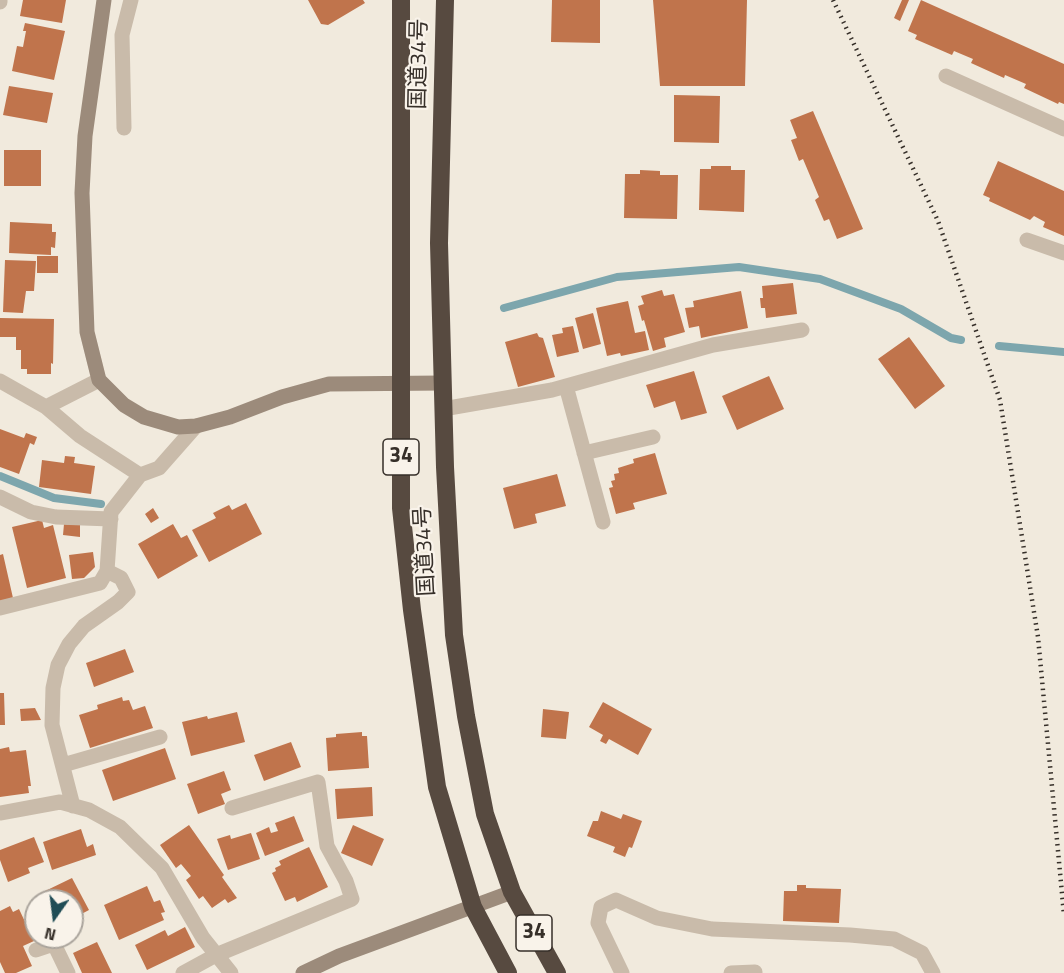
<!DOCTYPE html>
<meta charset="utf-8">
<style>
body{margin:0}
#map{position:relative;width:1064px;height:973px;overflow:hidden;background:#f1eadd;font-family:"Titillium Web",sans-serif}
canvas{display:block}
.north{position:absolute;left:24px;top:889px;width:60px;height:60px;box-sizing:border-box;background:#f9f3ea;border:2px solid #aba59d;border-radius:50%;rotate:194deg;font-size:16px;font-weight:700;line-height:24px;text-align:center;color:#362f29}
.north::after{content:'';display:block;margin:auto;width:21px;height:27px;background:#204d56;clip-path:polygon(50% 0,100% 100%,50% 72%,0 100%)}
</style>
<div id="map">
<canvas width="1064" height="973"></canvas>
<div class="north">N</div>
</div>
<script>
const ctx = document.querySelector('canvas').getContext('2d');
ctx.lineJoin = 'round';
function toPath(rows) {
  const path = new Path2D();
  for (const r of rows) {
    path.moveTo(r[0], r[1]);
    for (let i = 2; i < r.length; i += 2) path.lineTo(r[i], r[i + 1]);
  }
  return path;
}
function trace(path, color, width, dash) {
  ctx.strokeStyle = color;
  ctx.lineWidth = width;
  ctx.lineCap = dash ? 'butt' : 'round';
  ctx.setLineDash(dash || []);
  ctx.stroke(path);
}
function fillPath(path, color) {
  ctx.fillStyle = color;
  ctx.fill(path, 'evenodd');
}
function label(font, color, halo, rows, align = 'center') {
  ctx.font = font + ' "Titillium Web","Noto Sans JP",sans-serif';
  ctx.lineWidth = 4.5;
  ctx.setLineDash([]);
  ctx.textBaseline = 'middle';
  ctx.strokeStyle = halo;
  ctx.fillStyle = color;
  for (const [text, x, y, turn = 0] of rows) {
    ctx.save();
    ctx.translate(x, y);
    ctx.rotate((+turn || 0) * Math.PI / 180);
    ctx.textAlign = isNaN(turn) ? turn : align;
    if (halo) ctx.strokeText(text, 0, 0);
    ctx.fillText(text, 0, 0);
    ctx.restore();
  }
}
const stream = toPath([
 [504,308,617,277,739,267,820,279,901,309,951,338,961,340],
 [999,346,1064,352],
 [0,476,54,498,101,504]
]);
const building = toPath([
 [23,0,66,0,62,23,20,16],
 [308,0,363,0,365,3,328,25,321,24],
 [552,0,600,0,600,43,551,42],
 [653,0,747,0,745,86,660,86],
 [902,0,909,0,900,21,894,18],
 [921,0,1064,64,1064,104,1059,102,1058,104,1024,88,1026,84,1005,75,1004,78,971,63,973,59,954,51,952,55,915,39,917,35,908,31],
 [25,23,65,31,54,80,12,71,17,46,23,47,26,31,23,31],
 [9,86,53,93,47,123,3,115],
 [674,95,720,96,719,143,674,142],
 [813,111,863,229,837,239,829,219,824,221,815,200,819,197,803,159,799,161,791,140,797,138,790,120],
 [4,150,41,150,41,186,4,186],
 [998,161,1064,191,1064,236,1043,227,1045,222,1034,216,1030,220,989,201,990,198,983,195],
 [711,166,731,166,731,170,745,170,744,212,699,210,700,169,711,169],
 [640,170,660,171,660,175,678,175,677,219,624,218,625,174,640,174],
 [10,222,52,224,52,232,56,232,55,248,51,247,51,255,9,253],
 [37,256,58,256,58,273,37,273],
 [5,260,36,261,34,291,26,291,23,313,3,312],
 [793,283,797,314,766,318,765,308,761,308,760,298,763,298,762,286],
 [662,290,664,296,674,294,685,332,664,338,666,347,653,351,644,320,642,321,638,306,644,304,641,296],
 [741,291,748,328,701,338,699,326,689,328,685,308,694,307,693,301],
 [628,301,635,333,645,331,649,350,621,356,620,353,607,356,596,308],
 [593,313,601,344,583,349,575,318],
 [0,318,54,319,53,364,51,363,51,374,27,374,27,369,21,369,21,350,16,350,16,337,0,337],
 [573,326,579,352,557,357,552,335,563,333,562,328],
 [537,333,539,337,543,338,555,377,518,387,505,342],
 [909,337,945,386,915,409,878,359],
 [694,371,707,413,681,420,675,401,654,408,646,385],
 [769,376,784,409,737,430,722,396],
 [0,429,24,438,26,433,37,437,34,445,30,443,19,474,0,467],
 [655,453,667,494,633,503,635,509,616,514,609,488,613,487,611,481,615,480,614,474,619,473,618,468,634,463,633,459],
 [65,456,75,457,74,463,95,466,91,494,39,487,42,460,64,463],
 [557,474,566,506,535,514,537,523,514,529,503,488],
 [246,503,262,534,209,562,192,530,216,518,213,513,229,505,232,510],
 [153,508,159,518,151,523,145,514],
 [42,520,44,528,53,525,66,578,27,588,12,527],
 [64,524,80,525,80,537,63,535],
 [173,524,181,538,187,535,198,556,158,579,138,544],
 [93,552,95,567,84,578,72,579,69,555],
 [3,554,13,598,0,601,0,555],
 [125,649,134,672,94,687,86,663],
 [0,693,4,693,5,725,0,725],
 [122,697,123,701,129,700,133,710,145,706,153,728,90,748,79,715,98,709,97,705],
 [603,702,652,729,638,755,609,739,606,744,600,741,603,735,589,727],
 [35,708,41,720,21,721,20,709],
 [543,709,569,712,566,739,541,737],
 [237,712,245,742,191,756,182,722,207,716,208,719],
 [362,732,362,736,367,736,369,768,328,771,326,738,336,737,336,734],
 [291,742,301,767,264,781,254,755],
 [9,747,10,752,26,750,31,786,28,786,29,793,0,797,0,749],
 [165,748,176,779,113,801,102,770],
 [224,771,231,790,221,794,225,804,198,814,187,784],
 [372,787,373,816,337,819,335,789],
 [601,811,621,819,623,814,642,821,632,848,629,847,625,857,613,852,615,847,587,836,593,821,598,821],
 [294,816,304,841,265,856,256,833,269,827,271,833,278,831,275,823],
 [189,825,224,875,222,877,237,898,228,903,225,899,212,908,203,896,199,899,186,880,191,876,181,864,176,868,160,845],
 [353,825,384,839,372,866,341,853],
 [81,829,87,847,93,844,96,855,52,870,43,842],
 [251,833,260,859,228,870,217,839,230,835,231,839],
 [34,837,44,862,28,868,30,873,8,882,0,860,0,850],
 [309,847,328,887,297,902,295,897,285,901,272,873,276,871,275,868,281,865,279,861],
 [72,878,89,910,72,919,72,901,45,901,41,893],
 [797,885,806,885,806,888,841,889,839,923,783,921,784,891,797,891],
 [147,886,154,902,160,900,165,912,161,913,164,920,119,940,104,905],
 [10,906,13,912,19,909,34,941,23,946,32,966,16,973,5,973,0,962,0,911],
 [185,927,195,947,147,970,135,945,165,930,168,936],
 [97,942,112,973,82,973,73,953]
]);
const street = toPath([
 [0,2,0,0],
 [946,76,1064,129],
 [124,128,122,35,131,0],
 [1027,240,1064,253],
 [0,381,46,407,99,380],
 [566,386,603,522],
 [46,407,80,436,140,475],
 [443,409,552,390,713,345,802,330],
 [584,453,653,437],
 [0,497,31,512,56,517,111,519],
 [0,608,100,583,107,571,111,512,140,475,159,468,196,426],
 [63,765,160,737],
 [73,806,52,725,53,688,58,665,69,644,84,626,118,602,128,592,121,578,107,571],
 [0,813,60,802,89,810,120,827,162,868,203,938,231,973],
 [36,950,54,944,68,973],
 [183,973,216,955,352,899,346,881,327,846,318,782,232,808],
 [622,973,598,923,601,907,616,900,657,918,712,929,850,935,894,939,922,953,933,973],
 [731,973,755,972]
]);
const secondary = toPath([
 [104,0,85,136,82,193,87,332,99,380,124,405,144,417,178,427,196,426,230,417,282,397,329,384,443,383],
 [303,973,339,956,512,892]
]);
const highway = toPath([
 [401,0,401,508,412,610,437,787,473,907,508,973],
 [445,0,439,243,445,467,454,635,466,716,485,814,512,892,557,973]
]);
const rail = toPath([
 [833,0,938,221,1000,400,1038,637,1064,915]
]);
const shields = [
 [401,457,36],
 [534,933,36]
];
const shieldNames = [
 ["34",401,457],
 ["34",534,933]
];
const streetNames = [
 ["国道34号",420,64,-89],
 ["国道34号",426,551,-93]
];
trace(stream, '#7da6ad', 8);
fillPath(building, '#c0744c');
trace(street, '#c9bbaa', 15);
trace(secondary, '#9c8b7b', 15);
trace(highway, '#574a40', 18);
trace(rail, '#362f29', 4.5, [1.5, 4.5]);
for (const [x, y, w] of shields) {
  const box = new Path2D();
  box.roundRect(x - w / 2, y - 18, w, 36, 4.5);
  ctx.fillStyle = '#f9f3ea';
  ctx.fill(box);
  trace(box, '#362f29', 1.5);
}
label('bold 21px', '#362f29', null, shieldNames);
label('22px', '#362f29', '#f9f3ea', streetNames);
</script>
